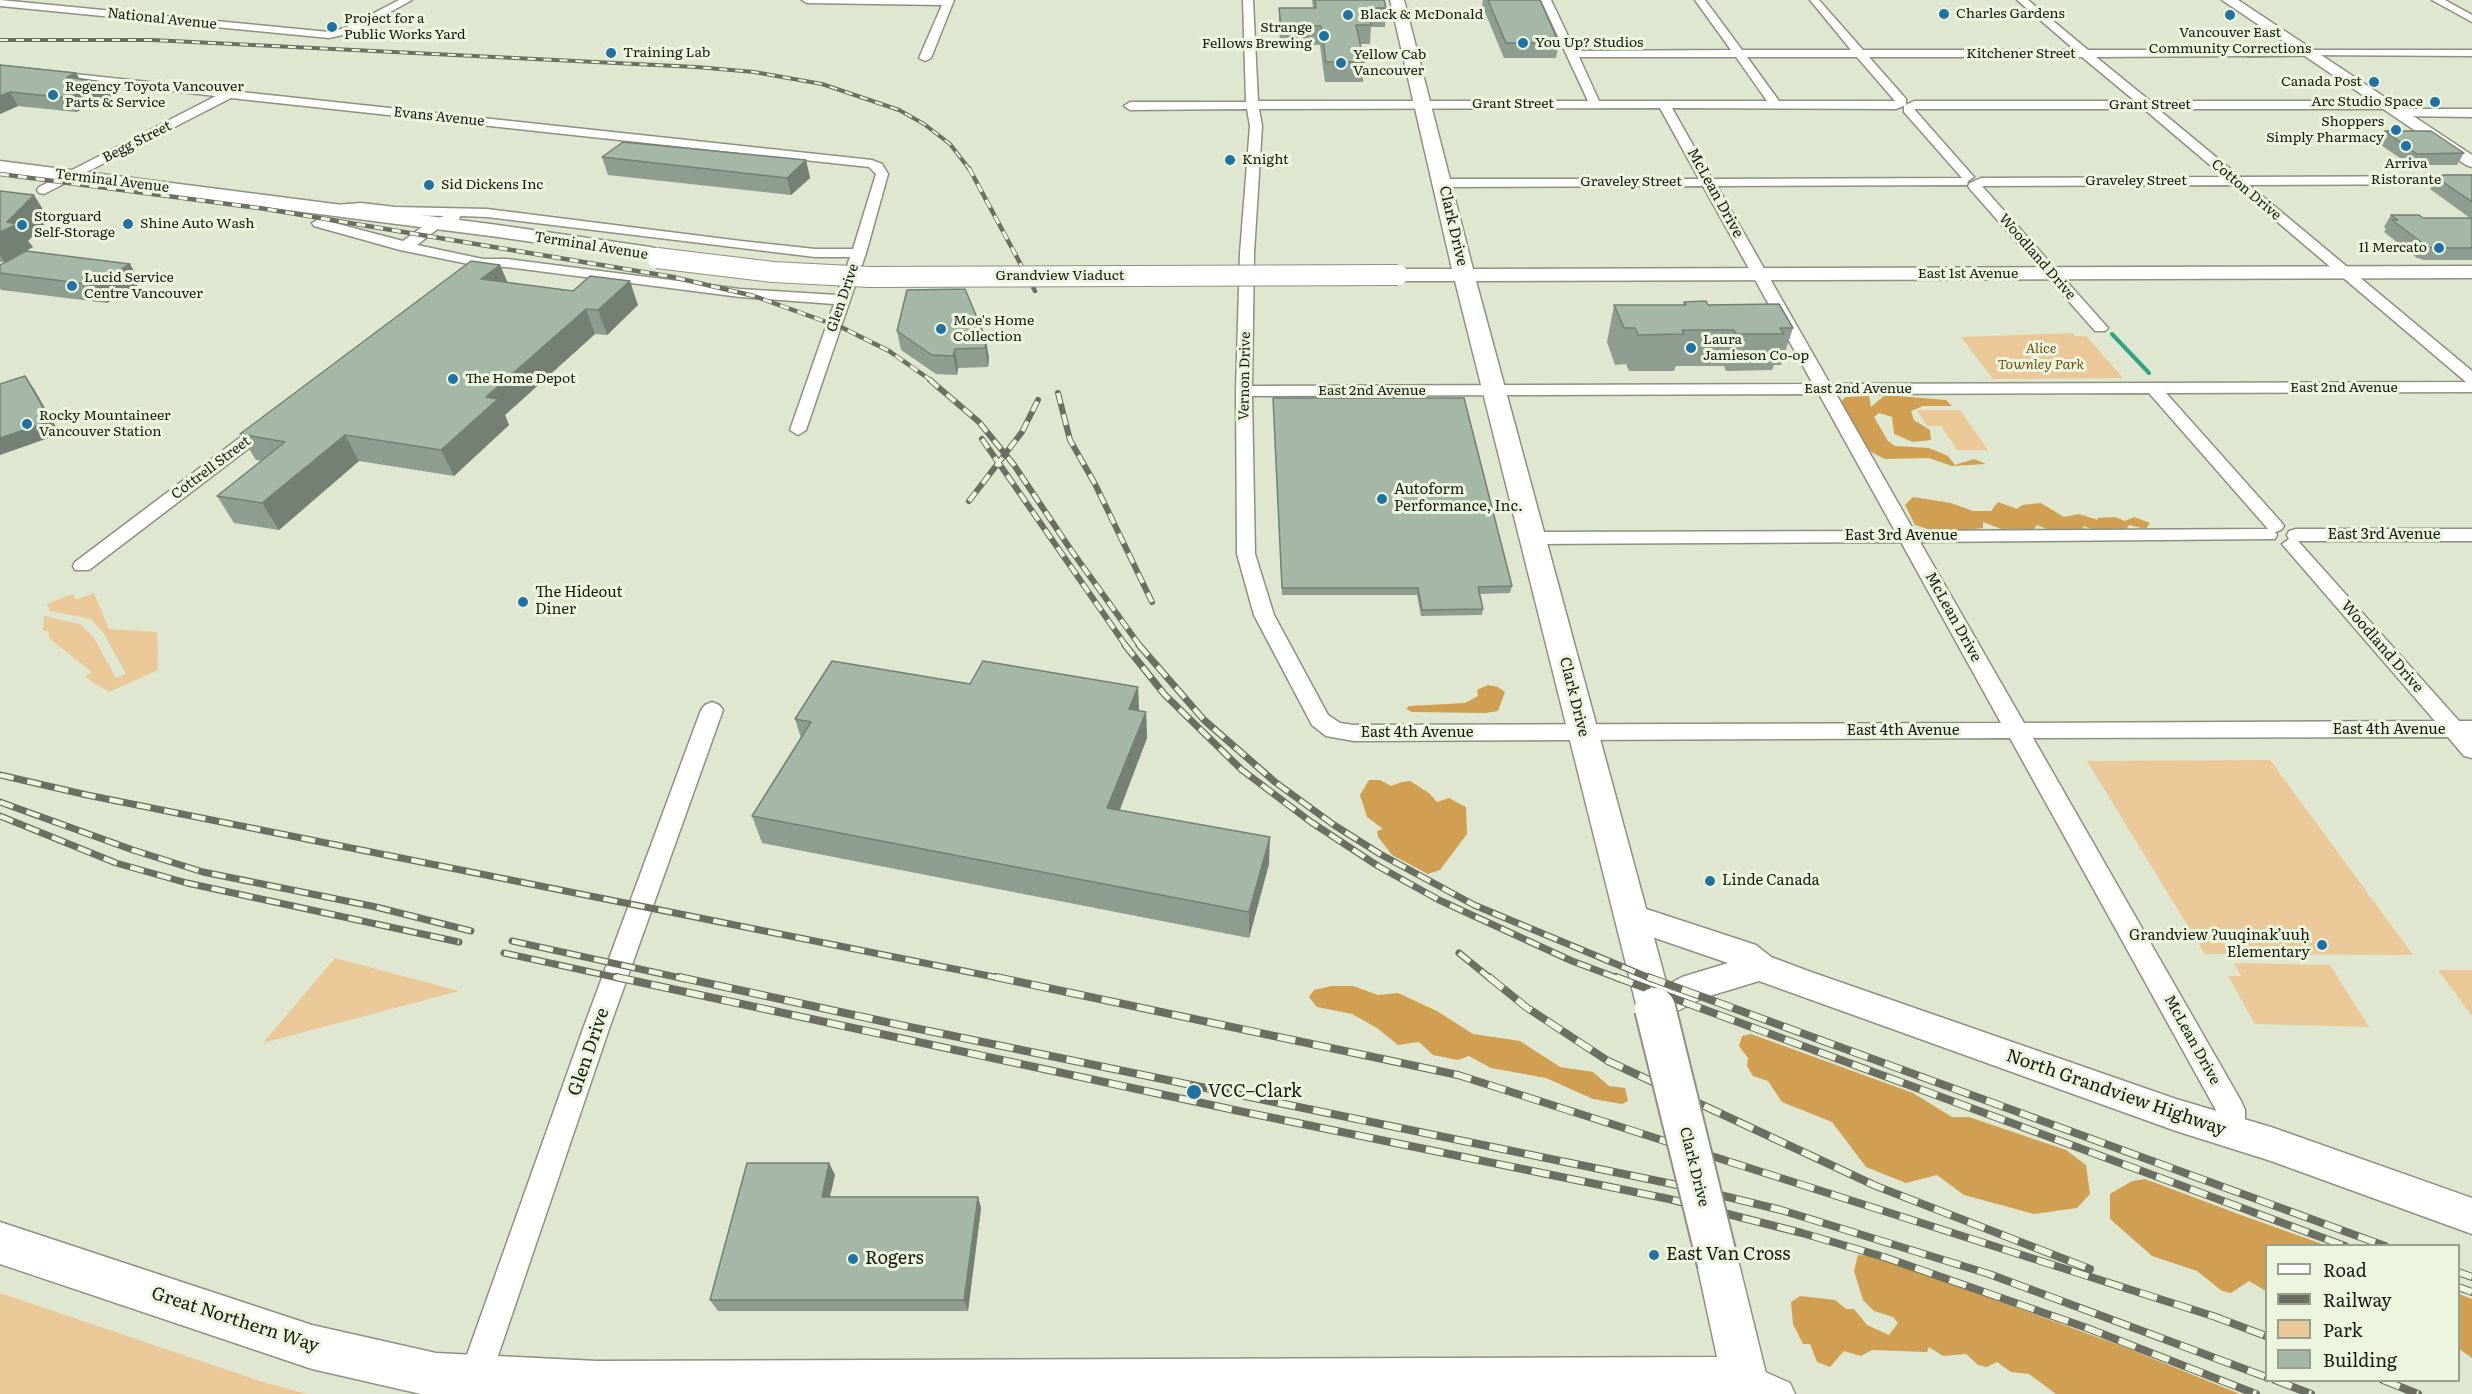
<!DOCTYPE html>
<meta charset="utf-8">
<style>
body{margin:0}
#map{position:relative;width:2472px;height:1394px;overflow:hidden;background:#dfe7d1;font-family:Literata,serif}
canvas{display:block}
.legend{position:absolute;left:2265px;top:1244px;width:195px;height:138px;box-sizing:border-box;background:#ecf5de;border:2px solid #989e8d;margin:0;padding:8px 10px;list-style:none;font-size:18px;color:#191c14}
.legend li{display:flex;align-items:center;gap:12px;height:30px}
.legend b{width:30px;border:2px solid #989e8d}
</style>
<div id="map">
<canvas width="2472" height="1394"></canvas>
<ul class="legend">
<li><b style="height:8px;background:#fff"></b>Road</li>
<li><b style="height:8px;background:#6a6f62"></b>Railway</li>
<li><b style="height:16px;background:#ebc897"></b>Park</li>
<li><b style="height:16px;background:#a5b7a6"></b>Building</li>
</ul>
</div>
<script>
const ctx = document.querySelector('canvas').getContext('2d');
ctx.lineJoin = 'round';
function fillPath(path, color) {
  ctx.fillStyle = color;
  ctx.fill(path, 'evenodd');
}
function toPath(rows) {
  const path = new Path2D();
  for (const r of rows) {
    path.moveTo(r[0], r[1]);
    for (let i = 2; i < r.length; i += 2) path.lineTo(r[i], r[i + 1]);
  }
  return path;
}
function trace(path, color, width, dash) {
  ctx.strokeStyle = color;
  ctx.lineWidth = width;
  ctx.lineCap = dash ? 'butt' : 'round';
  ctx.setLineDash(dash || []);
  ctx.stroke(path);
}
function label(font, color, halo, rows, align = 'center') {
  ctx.font = font + ' Literata,serif';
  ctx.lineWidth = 6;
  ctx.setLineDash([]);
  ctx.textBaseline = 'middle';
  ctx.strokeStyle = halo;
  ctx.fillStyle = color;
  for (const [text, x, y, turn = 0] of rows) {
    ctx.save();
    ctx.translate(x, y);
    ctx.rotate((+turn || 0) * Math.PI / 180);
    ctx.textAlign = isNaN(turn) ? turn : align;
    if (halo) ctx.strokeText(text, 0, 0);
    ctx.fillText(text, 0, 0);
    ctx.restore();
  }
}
const green = toPath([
 [2073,333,2075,336,2086,336,2123,378,1993,379,1961,337],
 [1917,410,1960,410,1988,450,1957,450,1941,426,1927,426],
 [94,593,109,629,157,632,158,670,109,692,85,677,92,672,50,639,48,631,43,631,44,616,80,624,94,638,116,678,126,674,104,634,91,619,50,611,47,604,73,594,76,600],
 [2270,760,2413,955,2205,954,2087,761],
 [335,958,459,991,263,1043],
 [2234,963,2330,965,2369,1027,2255,1024,2228,976,2241,976],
 [2438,970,2472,970,2472,1016],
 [0,1293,266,1383,307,1394,0,1394]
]);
const forest = toPath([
 [1885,395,1946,400,1952,406,1923,406,1911,411,1914,420,1930,430,1931,440,1913,442,1894,434,1892,417,1879,413,1874,417,1888,441,1895,446,1929,448,1948,456,1955,465,1974,459,1986,464,1952,466,1929,458,1885,459,1869,451,1846,434,1854,424,1839,403,1846,397,1869,396,1871,407],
 [1913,497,1951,503,1973,511,1991,511,1998,502,2017,509,2022,505,2041,503,2064,517,2079,514,2098,520,2097,518,2115,517,2125,521,2134,517,2150,523,2146,529,2129,525,2126,529,2095,530,2083,526,2083,530,2049,530,2037,525,2034,529,2004,530,1983,522,1983,528,1940,533,1915,525,1905,505],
 [1488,685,1498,687,1505,692,1498,711,1485,713,1412,712,1406,709,1409,706,1465,703,1478,696,1477,690],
 [1369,780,1380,780,1391,786,1402,782,1410,781,1429,793,1437,802,1449,798,1466,807,1467,834,1440,870,1428,874,1392,855,1378,837,1377,831,1383,829,1367,817,1360,795],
 [1332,986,1353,986,1378,995,1398,993,1437,1011,1473,1034,1520,1041,1560,1067,1593,1072,1609,1086,1625,1088,1628,1101,1622,1104,1593,1099,1546,1078,1491,1068,1469,1056,1458,1060,1433,1055,1419,1042,1398,1045,1377,1028,1352,1014,1317,1007,1309,997,1314,990],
 [1751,1034,1913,1093,1952,1117,1969,1117,2066,1150,2086,1165,2090,1194,2077,1208,2034,1214,1964,1195,1937,1175,1906,1183,1866,1167,1832,1122,1782,1102,1768,1081,1753,1076,1747,1066,1748,1058,1739,1046,1742,1036],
 [2145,1179,2241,1215,2325,1245,2266,1246,2266,1291,2249,1281,2231,1293,2222,1291,2197,1271,2152,1256,2110,1219,2110,1194,2132,1181],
 [1858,1255,1871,1256,1971,1291,2124,1347,2240,1394,2056,1394,2029,1374,2011,1372,1997,1362,1987,1367,1978,1365,1966,1354,1943,1356,1929,1347,1927,1352,1872,1350,1861,1356,1844,1351,1830,1367,1817,1362,1810,1344,1803,1344,1793,1324,1791,1302,1800,1296,1835,1300,1846,1309,1854,1309,1867,1325,1889,1335,1898,1323,1893,1317,1874,1311,1863,1300,1854,1271],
 [2459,1294,2472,1299,2472,1358,2459,1349]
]);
const stream = toPath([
 [2112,334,2149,373]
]);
const pedestrian = toPath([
 [2309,50,2312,51,2312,55,2248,56,2244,53,2248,50,2309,50]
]);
const minor = toPath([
 [0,0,329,32,345,28,399,0,412,0,352,33,329,38,0,6,0,0],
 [802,0,954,0,931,58,925,61,919,58,942,5,807,3,802,0],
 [1243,0,1253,0,1258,101,1588,101,1541,0,1551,0,1575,51,1731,50,1695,0,1705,0,1742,50,1851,50,1810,0,1819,0,1863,50,2075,50,2017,0,2028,0,2088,50,2248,50,2254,53,2248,56,2096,57,2150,101,2387,101,2393,105,2387,109,2158,109,2240,177,2472,176,2472,184,2249,185,2472,371,2472,392,2166,393,2281,522,2284,526,2281,530,2275,532,2277,535,2275,539,1920,542,2024,723,2435,721,2282,544,2289,539,2287,535,2289,531,2296,529,2472,529,2472,541,2298,541,2459,721,2472,721,2472,758,2464,756,2448,737,2033,738,2241,1101,2245,1110,2245,1132,2241,1141,2231,1145,2221,1141,2217,1132,2217,1112,2010,738,1354,741,1326,736,1312,725,1254,615,1237,554,1236,391,1240,253,1250,126,1247,109,1130,110,1124,106,1130,102,1246,102,1243,0],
 [1579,57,1736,57,1767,101,1599,101,1579,57],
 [1747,57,1857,57,1895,101,1779,101,1747,57],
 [1869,57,2082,57,2135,101,1914,101,1904,106,1904,112,1962,178,1712,179,1672,108,1896,109,1906,105,1906,99,1869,57],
 [1660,108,1699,179,1444,179,1437,183,1444,187,1703,186,1813,384,1252,386,1254,253,1262,126,1259,109,1660,108],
 [1914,109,2144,109,2224,177,1981,178,1970,183,1968,186,1970,189,2095,331,2105,331,2108,328,1982,186,2234,185,2466,382,1830,384,1717,186,1967,185,1968,181,1974,177,1914,109],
 [2149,393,2268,529,1914,531,1836,394,2149,393],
 [1819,394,1895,531,1533,532,1526,534,1524,538,1526,542,1533,544,1901,542,2001,723,1354,725,1340,723,1328,715,1274,615,1255,554,1252,396,1819,394],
 [2432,0,2445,0,2472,15,2472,22,2432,0],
 [2309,50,2472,50,2472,56,2305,55,2305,51,2309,50],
 [0,66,872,160,882,164,888,174,866,253,806,430,798,435,790,430,834,304,740,297,507,267,483,267,400,250,314,226,312,223,319,219,403,241,430,221,444,216,395,215,361,211,335,213,328,209,335,205,361,203,395,207,487,209,741,241,815,249,853,249,876,174,869,167,231,98,44,194,39,193,37,190,39,187,216,96,0,72,0,66],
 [460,216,487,217,815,257,850,257,837,295,740,289,507,259,483,259,417,245,440,227,459,220,460,216],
 [2399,109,2472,109,2472,117,2395,116,2395,110,2399,109],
 [268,420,274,421,276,425,274,429,89,570,75,570,73,566,75,562,262,421,268,420],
 [712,702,719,705,723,710,609,1029,485,1394,453,1394,583,1029,701,710,705,705,712,702],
 [1745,1363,1790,1383,1795,1394,1743,1394,1734,1390,1729,1379,1734,1368,1745,1363]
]);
const tertiary = toPath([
 [2222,0,2238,0,2472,155,2472,167,2466,165,2222,0],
 [1631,904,1756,945,1771,957,1811,972,2176,1099,2271,1127,2472,1198,2472,1234,2271,1161,2176,1131,1759,981,1703,998,1655,1022,1643,1018,1638,1008,1643,998,1682,977,1728,963,1620,926,1615,917,1620,908,1631,904]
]);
const secondary = toPath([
 [1390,0,1404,0,1473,269,2472,266,2472,278,1476,281,1673,1008,1668,1019,1655,1024,1642,1019,1637,1008,1455,281,1398,281,1391,279,1388,275,1391,271,1398,269,1452,269,1390,0],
 [0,161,498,225,650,247,657,249,667,258,664,262,657,264,644,258,498,237,0,173,0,161],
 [0,1222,312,1325,436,1353,597,1361,1717,1357,1697,1264,1703,1249,1718,1243,1733,1249,1739,1264,1771,1394,421,1394,312,1369,0,1264,0,1222]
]);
const railFar4 = toPath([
 [0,40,152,40,696,67,754,72,822,84,899,110,924,124,950,144,970,170]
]);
const railFar3 = toPath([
 [969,168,1035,291],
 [0,174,266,209,673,277,754,296,843,328,889,351,932,381]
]);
const railFar2 = toPath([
 [930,380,979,422,1014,465,1071,550,1140,646],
 [1058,393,1070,440,1095,484,1152,602],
 [982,439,1126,646],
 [969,501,1022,432,1038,400]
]);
const railFar1 = toPath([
 [1125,645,1165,695,1242,770,1311,822,1378,866,1439,900,1572,961,1620,979],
 [1139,645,1204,720,1275,782,1334,825,1380,854,1474,905,1652,979],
 [0,775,87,795,1004,979],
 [0,802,133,850,203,872,376,907,471,931],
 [0,816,116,863,187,883,459,942],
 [512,941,685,979],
 [504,953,623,979],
 [1459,953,1491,979]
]);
const rail = toPath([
 [616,977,1239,1111,1669,1199,1802,1233,1884,1257,2087,1328,2256,1394],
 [679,977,900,1025,1687,1187,1781,1210,1989,1274,2266,1377],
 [996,977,1458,1075,2219,1318],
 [1489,977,1526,1007,1608,1061,1876,1186,2090,1269],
 [1616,977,2345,1246],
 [1648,977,2385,1246],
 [2458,1272,2472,1277],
 [2458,1287,2472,1292],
 [2213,1316,2266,1336],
 [2275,1380,2311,1394],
 [2383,1380,2418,1394]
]);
const secondaryBridgeFar1 = toPath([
 [657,258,773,272,870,277,1398,275]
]);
const secondaryBridge = toPath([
 [1655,1008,1718,1264]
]);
const wall = toPath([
 [1312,0,1384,0,1386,8,1385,27,1371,27,1370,44,1360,44,1364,62,1363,82,1325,82,1320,45,1280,45,1279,27,1279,8,1313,8],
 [1483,0,1540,0,1559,43,1556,58,1504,58,1482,5],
 [0,65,76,73,79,78,103,82,111,96,76,112,18,106,0,114],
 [2385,131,2464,153,2457,165,2410,165,2378,143],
 [602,157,806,160,810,178,791,195,608,175],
 [2472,175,2472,260,2424,260,2417,258,2384,232,2386,229,2384,227,2391,215,2423,218,2470,218,2430,189,2437,178],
 [0,191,49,219,28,241,33,247,26,251,141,283,107,303,1,290,0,288,0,265,5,262,0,262],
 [500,265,508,283,638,305,607,335,595,334,505,415,509,425,454,476,359,461,279,530,234,523,217,496,262,461,256,460,240,434],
 [965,289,989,358,988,367,958,368,957,375,936,374,901,350,897,331],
 [1684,302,1708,305,1793,328,1781,365,1774,365,1772,370,1726,371,1724,366,1676,366,1674,371,1629,371,1626,364,1615,365,1607,342,1614,305,1683,305],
 [1273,398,1512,586,1510,593,1480,594,1483,609,1482,615,1421,616,1417,595,1282,595],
 [970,684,1138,687,1139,711,1146,712,1147,738,1120,810,1269,864,1249,938,762,843,752,816,801,738,795,719],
 [829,1163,835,1175,830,1197,978,1197,981,1208,968,1311,718,1311,710,1300]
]);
const shadedWall = toPath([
 [76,73,84,87,67,77],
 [103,82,111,96,76,112,68,98],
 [10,92,18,106,0,114,0,96],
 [806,160,810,178,791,195,787,178],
 [34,195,49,219,28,241,33,247,5,263,0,255,0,232,7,222],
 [130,264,141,283,107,303,95,285],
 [500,265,510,289,481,279],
 [630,281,638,305,607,335,598,310],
 [586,309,595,334,505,415,509,425,454,476,441,450,486,397],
 [986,339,989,358,988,367,985,348],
 [955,349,958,368,957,375,953,356],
 [25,376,34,389,60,434,0,455,0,438],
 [345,435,359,461,279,530,262,503],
 [1138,687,1139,714,1129,709],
 [1146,712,1147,738,1110,834,1107,808],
 [1270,837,1269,864,1249,938,1249,912],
 [829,1163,835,1175,827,1208,822,1197],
 [978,1197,981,1208,968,1311,964,1300]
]);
const building = toPath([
 [1315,0,1384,0,1386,8,1368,8,1371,25,1356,25,1364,62,1326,62,1321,26,1281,26,1279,8,1316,8,1315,0],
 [1488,0,1540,0,1559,43,1506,43,1488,0],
 [0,65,76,73,67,77,103,82,68,98,10,92,0,96,0,65],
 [2385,131,2431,131,2464,153,2417,154,2385,131],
 [623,142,806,160,787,178,602,157,623,142],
 [2444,175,2472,175,2472,202,2437,178,2444,175],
 [0,191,34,195,7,222,17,224,0,232,0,191],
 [2391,215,2419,215,2423,218,2472,218,2472,248,2432,248,2425,245,2392,220,2398,220,2391,215],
 [26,251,130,264,95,285,0,273,0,265,26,251],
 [471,261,500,265,481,279,573,291,590,276,630,281,598,310,586,309,486,397,498,399,441,450,345,435,262,503,217,496,285,442,240,434,471,261],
 [965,289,986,339,985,348,955,349,953,356,932,355,897,331,907,290,965,289],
 [1706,301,1708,305,1779,304,1793,328,1780,328,1784,334,1736,334,1734,330,1682,330,1684,334,1638,335,1635,328,1624,328,1614,305,1686,305,1684,302,1706,301],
 [25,376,51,421,0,438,0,384,25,376],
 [1273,398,1464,398,1512,586,1478,587,1483,609,1422,610,1418,588,1282,588,1273,398],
 [832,661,970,684,983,661,1138,687,1129,709,1146,712,1107,808,1270,837,1249,912,752,816,811,722,795,719,832,661],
 [747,1163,829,1163,822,1197,978,1197,964,1300,710,1300,747,1163]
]);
const markers = [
 [1944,14,6,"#2172a3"],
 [1348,15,6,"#2172a3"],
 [2230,15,6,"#2172a3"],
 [332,27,6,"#2172a3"],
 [1324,36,6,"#2172a3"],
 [1523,43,6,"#2172a3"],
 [611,53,6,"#2172a3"],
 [1341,63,6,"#2172a3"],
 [2374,82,6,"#2172a3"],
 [53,95,6,"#2172a3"],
 [2435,102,6,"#2172a3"],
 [2396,130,6,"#2172a3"],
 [2406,146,6,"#2172a3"],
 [1230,160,6,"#2172a3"],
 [429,185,6,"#2172a3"],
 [128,224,6,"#2172a3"],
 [22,225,6,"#2172a3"],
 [2439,248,6,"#2172a3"],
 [72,286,6,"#2172a3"],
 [941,329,6,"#2172a3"],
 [1691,348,6,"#2172a3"],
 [453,379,6,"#2172a3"],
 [27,424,6,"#2172a3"],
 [1382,499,6,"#2172a3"],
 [523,602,6,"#2172a3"],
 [1710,881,6,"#2172a3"],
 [2322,945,6,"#2172a3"],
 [1194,1092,8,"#2172a3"],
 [1654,1255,6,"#2172a3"],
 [853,1259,6,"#2172a3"]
];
const farPoinames = [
 ["Charles Gardens",1956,14],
 ["Black & McDonald",1360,15],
 ["Project for a",344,19],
 ["Public Works Yard",344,35],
 ["Strange",1312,28,"right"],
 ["Fellows Brewing",1312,44,"right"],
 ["Vancouver East",2230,33,"center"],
 ["Community Corrections",2230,49,"center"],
 ["You Up? Studios",1535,43],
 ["Training Lab",623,53],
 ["Yellow Cab",1353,55],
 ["Vancouver",1353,71],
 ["Canada Post",2362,82,"right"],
 ["Regency Toyota Vancouver",65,87],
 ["Parts & Service",65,103],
 ["Arc Studio Space",2423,102,"right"],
 ["Shoppers",2384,122,"right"],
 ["Simply Pharmacy",2384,138,"right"],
 ["Knight",1242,160],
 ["Arriva",2406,164,"center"],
 ["Ristorante",2406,180,"center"],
 ["Sid Dickens Inc",441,185],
 ["Storguard",34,217],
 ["Self-Storage",34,233],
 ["Shine Auto Wash",140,224],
 ["Il Mercato",2427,248,"right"],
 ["Lucid Service",84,278],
 ["Centre Vancouver",84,294],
 ["Moe's Home",953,321],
 ["Collection",953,337],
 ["Laura",1703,340],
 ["Jamieson Co-op",1703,356],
 ["The Home Depot",465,379],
 ["Rocky Mountaineer",39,416],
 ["Vancouver Station",39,432]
];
const farStreetnames = [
 ["National Avenue",162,19,6],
 ["Kitchener Street",2021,54],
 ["Grant Street",1513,104],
 ["Grant Street",2150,105],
 ["Evans Avenue",439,117,6],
 ["Begg Street",137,142,-27],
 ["Terminal Avenue",112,181,7],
 ["Graveley Street",2136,181],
 ["Graveley Street",1631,182],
 ["Cotton Drive",2246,190,40],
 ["Terminal Avenue",591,246,9],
 ["Woodland Drive",2037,257,49],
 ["East 1st Avenue",1968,274],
 ["Grandview Viaduct",1060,276],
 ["Glen Drive",843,298,-71],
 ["Vernon Drive",1245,376,-89],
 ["East 2nd Avenue",2344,388],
 ["East 2nd Avenue",1858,389],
 ["East 2nd Avenue",1372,391],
 ["Cottrell Street",211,468,-37]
];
const farParknames = [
 ["Alice",2041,349],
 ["Townley Park",2041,365]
];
const streetNames = [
 ["McLean Drive",1715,193,61],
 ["Clark Drive",1453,226,77],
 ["East 3rd Avenue",2384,535],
 ["East 3rd Avenue",1901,536],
 ["McLean Drive",1953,617,61],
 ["Woodland Drive",2382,647,49],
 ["Clark Drive",1574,697,76],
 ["East 4th Avenue",2389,730],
 ["East 4th Avenue",1903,731],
 ["East 4th Avenue",1417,733],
 ["McLean Drive",2192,1040,61],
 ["Clark Drive",1694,1167,76]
];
const poiNames = [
 ["Autoform",1394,490],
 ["Performance, Inc.",1394,507],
 ["The Hideout",535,593],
 ["Diner",535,610],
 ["Linde Canada",1722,881],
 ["Grandview ʔuuqinak’uuḥ",2310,936,"right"],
 ["Elementary",2310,953,"right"]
];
const nearStreetnames = [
 ["Glen Drive",589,1052,-71],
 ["North Grandview Highway",2116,1093,19],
 ["Great Northern Way",235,1320,18]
];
const nearPoinames = [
 ["VCC–Clark",1208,1092],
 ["East Van Cross",1666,1255],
 ["Rogers",865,1259]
];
fillPath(green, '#ebc897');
fillPath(forest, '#d19f52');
trace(stream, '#31a383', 4);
trace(pedestrian, '#8b927d', 4);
trace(minor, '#8b927d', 3);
trace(tertiary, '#8b927d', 3);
trace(secondary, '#8b927d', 3);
fillPath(pedestrian, '#fff');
fillPath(minor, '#fff');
fillPath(tertiary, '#fff');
fillPath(secondary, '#fff');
trace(railFar4, '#6a6f62', 4);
trace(railFar3, '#6a6f62', 4.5);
trace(railFar2, '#6a6f62', 6);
trace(railFar1, '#6a6f62', 7);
trace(rail, '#6a6f62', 8);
trace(railFar4, '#ecf5de', 2, [8]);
trace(railFar3, '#ecf5de', 3, [9]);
trace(railFar2, '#ecf5de', 4, [11]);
trace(railFar1, '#ecf5de', 4.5, [14]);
trace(rail, '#ecf5de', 6, [18]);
trace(secondaryBridgeFar1, '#8b927d', 22, []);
trace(secondaryBridge, '#8b927d', 44, []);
trace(secondaryBridgeFar1, '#fff', 20);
trace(secondaryBridge, '#fff', 40);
fillPath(wall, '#8e9d8f');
fillPath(shadedWall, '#748074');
fillPath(building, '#a5b7a6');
trace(building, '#748074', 1.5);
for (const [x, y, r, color] of markers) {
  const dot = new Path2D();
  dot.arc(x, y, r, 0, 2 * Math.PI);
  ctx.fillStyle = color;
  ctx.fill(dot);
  trace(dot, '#ecf5de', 2);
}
label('14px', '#191c14', '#ecf5de', farPoinames, 'left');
label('14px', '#191c14', '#ecf5de', farStreetnames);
label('italic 14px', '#725016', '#ecf5de', farParknames);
label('15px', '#191c14', '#ecf5de', streetNames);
label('15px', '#191c14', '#ecf5de', poiNames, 'left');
label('18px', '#191c14', '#ecf5de', nearStreetnames);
label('18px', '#191c14', '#ecf5de', nearPoinames, 'left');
</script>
